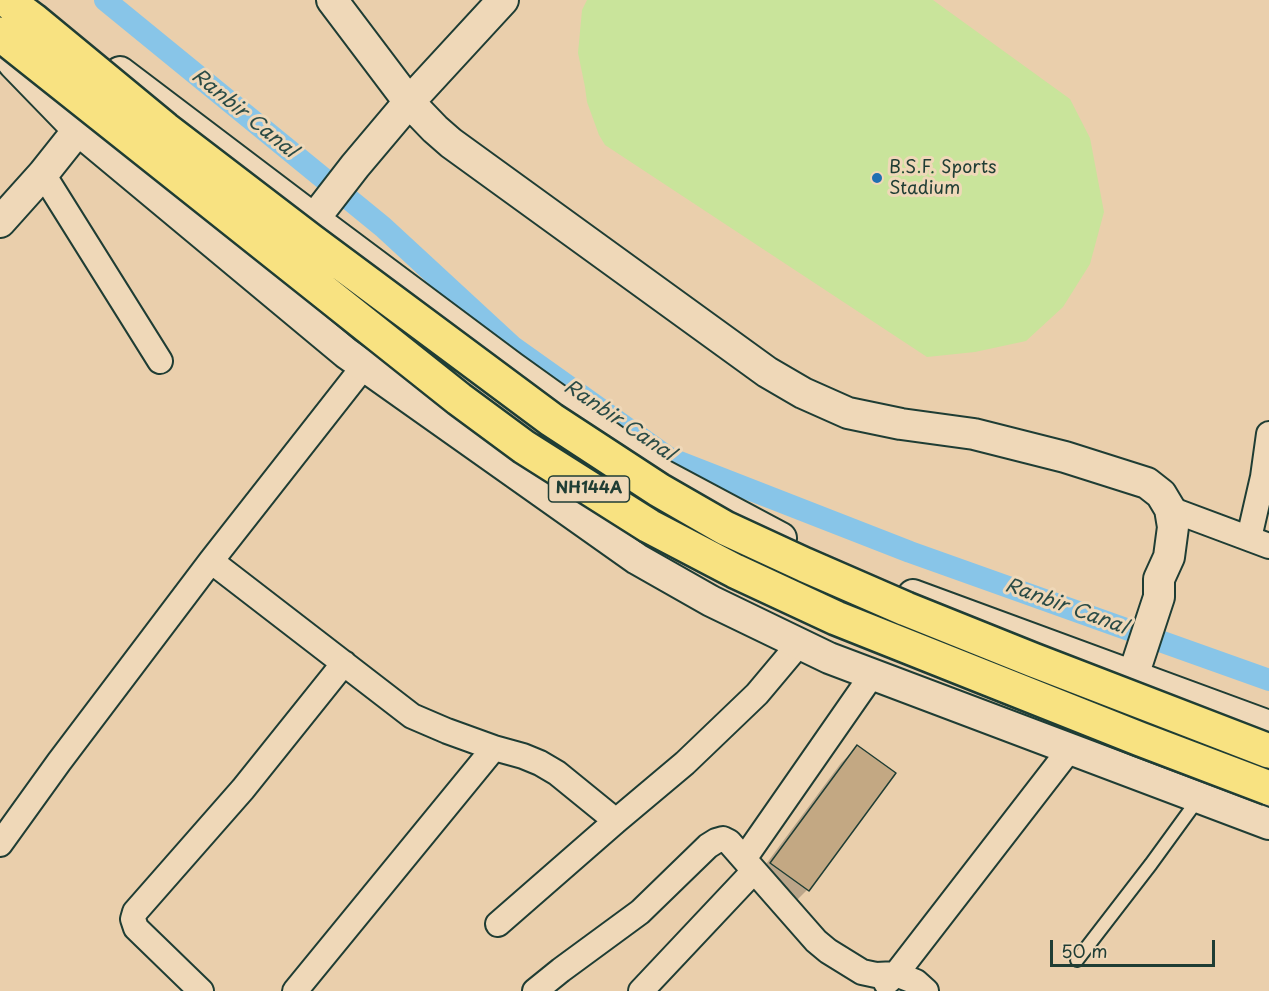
<!DOCTYPE html>
<style>
body{margin:0}
#map{position:relative;width:1269px;height:991px;overflow:hidden;background:#eacfac;font-family:"Playpen Sans",sans-serif}
canvas{display:block}
.scale{position:absolute;left:1050px;top:940px;width:165px;height:27px;box-sizing:border-box;border:3px solid #1f3d34;border-top:0;padding-left:8px;font-size:18px;line-height:21px;white-space:nowrap;color:#1f3d34;-webkit-text-stroke:4px #efd8b8;paint-order:stroke}
</style>
<div id="map">
<canvas width="1269" height="991"></canvas>
<div class="scale">50 m</div>
</div>
<script>
const ctx = document.querySelector('canvas').getContext('2d');
ctx.lineJoin = 'round';
function fillPath(path, color) {
  ctx.fillStyle = color;
  ctx.fill(path, 'evenodd');
}
function toPath(rows) {
  const path = new Path2D();
  for (const r of rows) {
    path.moveTo(r[0], r[1]);
    for (let i = 2; i < r.length; i += 2) path.lineTo(r[i], r[i + 1]);
  }
  return path;
}
function trace(path, color, width, dash) {
  ctx.strokeStyle = color;
  ctx.lineWidth = width;
  ctx.lineCap = dash ? 'butt' : 'round';
  ctx.setLineDash(dash || []);
  ctx.stroke(path);
}
function label(font, color, halo, rows, align = 'center') {
  ctx.font = font + ' "Playpen Sans",sans-serif';
  ctx.lineWidth = 6;
  ctx.setLineDash([]);
  ctx.textBaseline = 'middle';
  ctx.strokeStyle = halo;
  ctx.fillStyle = color;
  for (const [text, x, y, turn = 0] of rows) {
    ctx.save();
    ctx.translate(x, y);
    ctx.rotate((+turn || 0) * Math.PI / 180);
    ctx.textAlign = isNaN(turn) ? turn : align;
    if (halo) ctx.strokeText(text, 0, 0);
    ctx.fillText(text, 0, 0);
    ctx.restore();
  }
}
const green = toPath([
 [587,0,933,0,1070,99,1090,138,1104,212,1090,264,1063,307,1026,341,975,352,927,357,605,145,599,135,587,102,585,87,578,53,582,10]
]);
const shadow = toPath([
 [857,747,894,774,807,890,791,906,755,879,841,763]
]);
const canal = toPath([
 [105,0,383,227,513,347,669,458,910,552,1269,680]
]);
const building = toPath([
 [857,745,896,773,809,891,770,863,857,745]
]);
const service = toPath([
 [1077,960,1151,864,1199,798]
]);
const minor = toPath([
 [43,174,160,361],
 [1170,509,1269,546],
 [1249,538,1263,477,1269,434],
 [211,561,412,716,447,731,494,748,523,756,540,763,557,773,616,821],
 [0,844,59,762,211,561,364,366],
 [744,859,872,675],
 [498,924,616,821,685,763,757,694,799,644],
 [886,983,896,974,1070,749],
 [201,991,136,928,133,919,135,912,243,789,344,663],
 [295,991,494,748],
 [535,991,561,970,640,912,708,846,716,841,723,839,729,842,816,941,828,951,862,972,876,975,896,974,916,982,926,991],
 [641,991,754,871]
]);
const tertiary = toPath([
 [332,0,409,102,435,129,451,143,767,372,803,393,848,413,901,424,974,434,1065,457,1147,483,1161,494,1170,509,1173,527,1169,557,1159,579,1159,597,1133,676],
 [0,47,14,64,78,130,346,353,637,559,711,601,829,658,1269,824],
 [120,72,314,219,512,367,661,474,781,538],
 [314,219,355,166,409,102,503,0],
 [0,222,43,174,78,130,92,115],
 [913,595,1269,726]
]);
const trunkBridge = toPath([
 [6,0,33,20,165,129,310,240,552,420,659,490,725,528,805,565,906,609,1033,660,1269,751],
 [0,34,459,399,524,447,649,526,735,571,836,618,1140,739,1269,788]
]);
const markers = [
 [877,178,6,"#1f6fb2"]
];
const shields = [
 [589,489,81]
];
const shieldNames = [
 ["NH144A",589,489]
];
const poiNames = [
 ["B.S.F. Sports",889,168],
 ["Stadium",889,189]
];
const waterNames = [
 ["Ranbir Canal",244,114,39],
 ["Ranbir Canal",619,421,34],
 ["Ranbir Canal",1066,607,20]
];
fillPath(green, '#c9e49b');
fillPath(shadow, '#0003');
trace(canal, '#88c5e8', 22);
fillPath(building, '#c3a883');
trace(building, '#1f3d34', 1.5);
trace(service, '#1f3d34', 16);
trace(minor, '#1f3d34', 28);
trace(tertiary, '#1f3d34', 34);
trace(service, '#efd8b8', 12);
trace(minor, '#efd8b8', 24);
trace(tertiary, '#efd8b8', 30);
trace(trunkBridge, '#1f3d34', 38, []);
trace(trunkBridge, '#f8e281', 33);
for (const [x, y, r, color] of markers) {
  const dot = new Path2D();
  dot.arc(x, y, r, 0, 2 * Math.PI);
  ctx.fillStyle = color;
  ctx.fill(dot);
  trace(dot, '#efd8b8', 2);
}
for (const [x, y, w] of shields) {
  const box = new Path2D();
  box.roundRect(x - w / 2, y - 13, w, 26, 4.5);
  ctx.fillStyle = '#efd8b8';
  ctx.fill(box);
  trace(box, '#1f3d34', 1.5);
}
label('bold 16px', '#1f3d34', null, shieldNames);
label('18px', '#1f3d34', '#efd8b8', poiNames, 'left');
label('italic 20px', '#2a4b46', '#efd8b8', waterNames);
</script>
